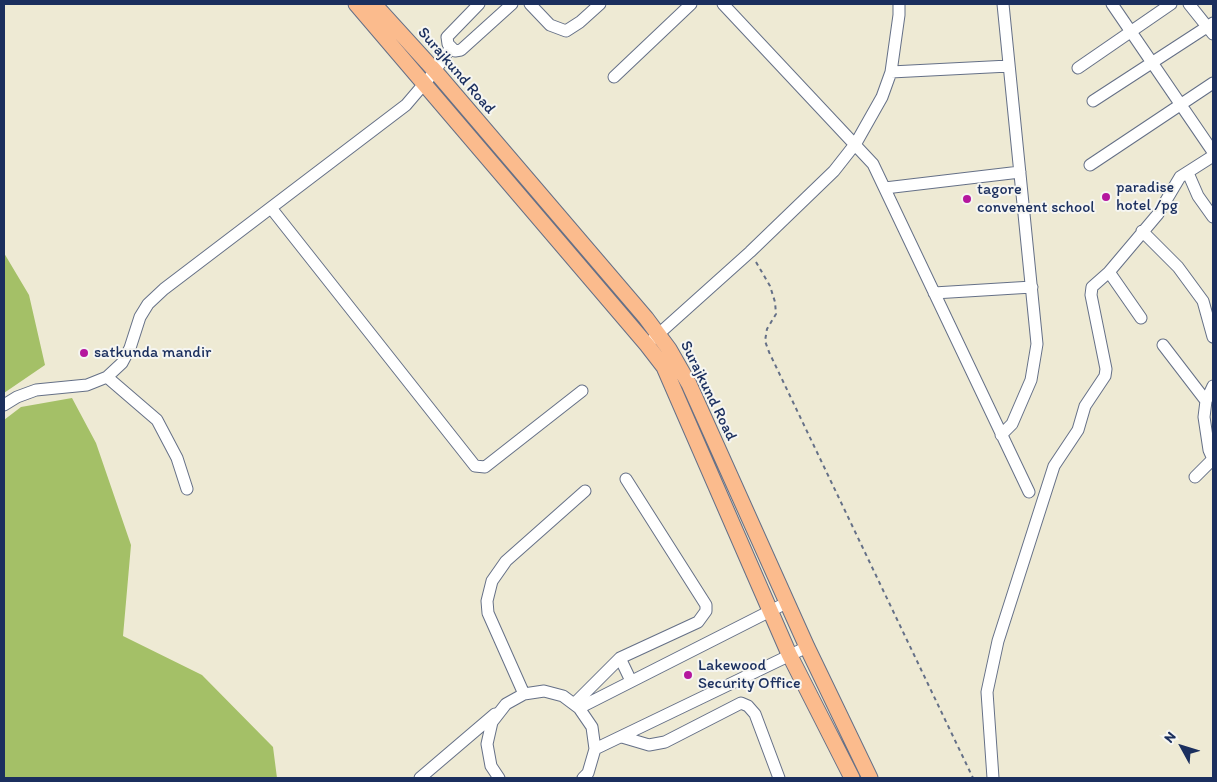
<!DOCTYPE html>
<style>
body{margin:0}
#map{position:relative;width:1217px;height:782px;overflow:hidden;background:#eeead4;font-family:Itim,sans-serif}
canvas{display:block}
.frame{position:absolute;inset:0;border:5px solid #1b2f5e;pointer-events:none}
.north{position:absolute;left:1157px;top:722px;width:50px;height:50px;-webkit-text-stroke:4px #f6f6f2;paint-order:stroke;rotate:309deg;font-size:14px;font-weight:700;line-height:20px;text-align:center;color:#1b2f5e}
.north::after{content:'';display:block;margin:auto;width:18px;height:22px;background:#1b2f5e;clip-path:polygon(50% 0,100% 100%,50% 72%,0 100%)}
</style>
<div id="map">
<canvas width="1217" height="782"></canvas>
<div class="frame"></div>
<div class="north">N</div>
</div>
<script>
const ctx = document.querySelector('canvas').getContext('2d');
ctx.lineJoin = 'round';
function fillPath(path, color) {
  ctx.fillStyle = color;
  ctx.fill(path, 'evenodd');
}
function toPath(rows) {
  const path = new Path2D();
  for (const r of rows) {
    path.moveTo(r[0], r[1]);
    for (let i = 2; i < r.length; i += 2) path.lineTo(r[i], r[i + 1]);
  }
  return path;
}
function trace(path, color, width, dash) {
  ctx.strokeStyle = color;
  ctx.lineWidth = width;
  ctx.lineCap = dash ? 'butt' : 'round';
  ctx.setLineDash(dash || []);
  ctx.stroke(path);
}
function label(font, color, halo, rows, align = 'center') {
  ctx.font = font + ' Itim,sans-serif';
  ctx.lineWidth = 4;
  ctx.setLineDash([]);
  ctx.textBaseline = 'middle';
  ctx.strokeStyle = halo;
  ctx.fillStyle = color;
  for (const [text, x, y, turn = 0] of rows) {
    ctx.save();
    ctx.translate(x, y);
    ctx.rotate((+turn || 0) * Math.PI / 180);
    ctx.textAlign = isNaN(turn) ? turn : align;
    if (halo) ctx.strokeText(text, 0, 0);
    ctx.fillText(text, 0, 0);
    ctx.restore();
  }
}
const green = toPath([
 [4,253,29,295,45,365,4,393],
 [72,398,96,443,131,545,123,636,202,675,273,747,277,778,4,778,4,420,21,407]
]);
const path = toPath([
 [756,262,770,286,775,302,776,314,767,329,765,341,769,352,973,778]
]);
const minor = toPath([
 [479,4,447,37,448,44,455,51,461,50,512,4],
 [530,4,550,25,566,31,580,22,600,4],
 [723,4,873,164,1029,492],
 [1112,4,1213,152],
 [1189,4,1213,34],
 [1078,68,1171,4],
 [891,72,1009,66],
 [614,77,691,4],
 [1093,101,1213,23],
 [1090,165,1213,83],
 [1188,173,1198,196,1213,217],
 [885,188,1020,172],
 [271,208,475,466,485,467,582,391],
 [1142,231,1178,267,1203,301,1213,337],
 [1109,272,1141,318],
 [934,293,1032,287],
 [653,339,750,252,834,171,856,143,882,97,891,72,899,15,899,4],
 [1163,345,1206,401],
 [107,377,157,420,177,458,187,489],
 [4,405,17,397,36,390,87,385,107,377,122,363,130,348,140,317,148,304,164,289,406,105,435,71,451,47],
 [1001,435,1012,424,1031,380,1037,344,1003,4],
 [1195,477,1213,459,1209,450,1204,417,1206,401,1213,386],
 [620,658,631,681],
 [524,694,488,613,487,601,492,581,506,561,585,491],
 [574,704,620,658,698,622,706,611,706,605,626,479],
 [579,708,788,602],
 [622,737,649,745,665,742,741,703,748,706,755,714,779,778],
 [595,749,807,647],
 [420,778,495,714],
 [499,778,491,766,487,744,492,722,506,704,524,694,544,691,563,696,579,708,592,727,595,749,588,773,583,778],
 [993,778,987,692,998,641,1054,466,1078,430,1085,406,1105,376,1106,369,1091,295,1092,287,1109,272,1158,214,1180,177,1213,156]
]);
const major = toPath([
 [356,4,647,345,664,367,789,654,852,778],
 [374,4,435,71,646,318,669,349,689,384,807,647,870,778]
]);
const markers = [
 [1106,197,5,"#b5179e"],
 [967,199,5,"#b5179e"],
 [84,353,5,"#b5179e"],
 [688,675,5,"#b5179e"]
];
const streetNames = [
 ["Surajkund Road",456,71,49],
 ["Surajkund Road",708,391,64]
];
const poiNames = [
 ["paradise",1116,188],
 ["hotel /pg",1116,206],
 ["tagore",977,190],
 ["convenent school",977,208],
 ["satkunda mandir",94,353],
 ["Lakewood",698,666],
 ["Security Office",698,684]
];
fillPath(green, '#a4c067');
trace(minor, '#657087', 13);
trace(major, '#657087', 17);
trace(path, '#657087', 2, [4, 4]);
trace(minor, '#fff', 11);
trace(major, '#fbbb8d', 15);
for (const [x, y, r, color] of markers) {
  const dot = new Path2D();
  dot.arc(x, y, r, 0, 2 * Math.PI);
  ctx.fillStyle = color;
  ctx.fill(dot);
  trace(dot, '#f6f6f2', 2);
}
label('16px', '#1b2f5e', '#f6f6f2', streetNames);
label('16px', '#1b2f5e', '#f6f6f2', poiNames, 'left');
</script>
